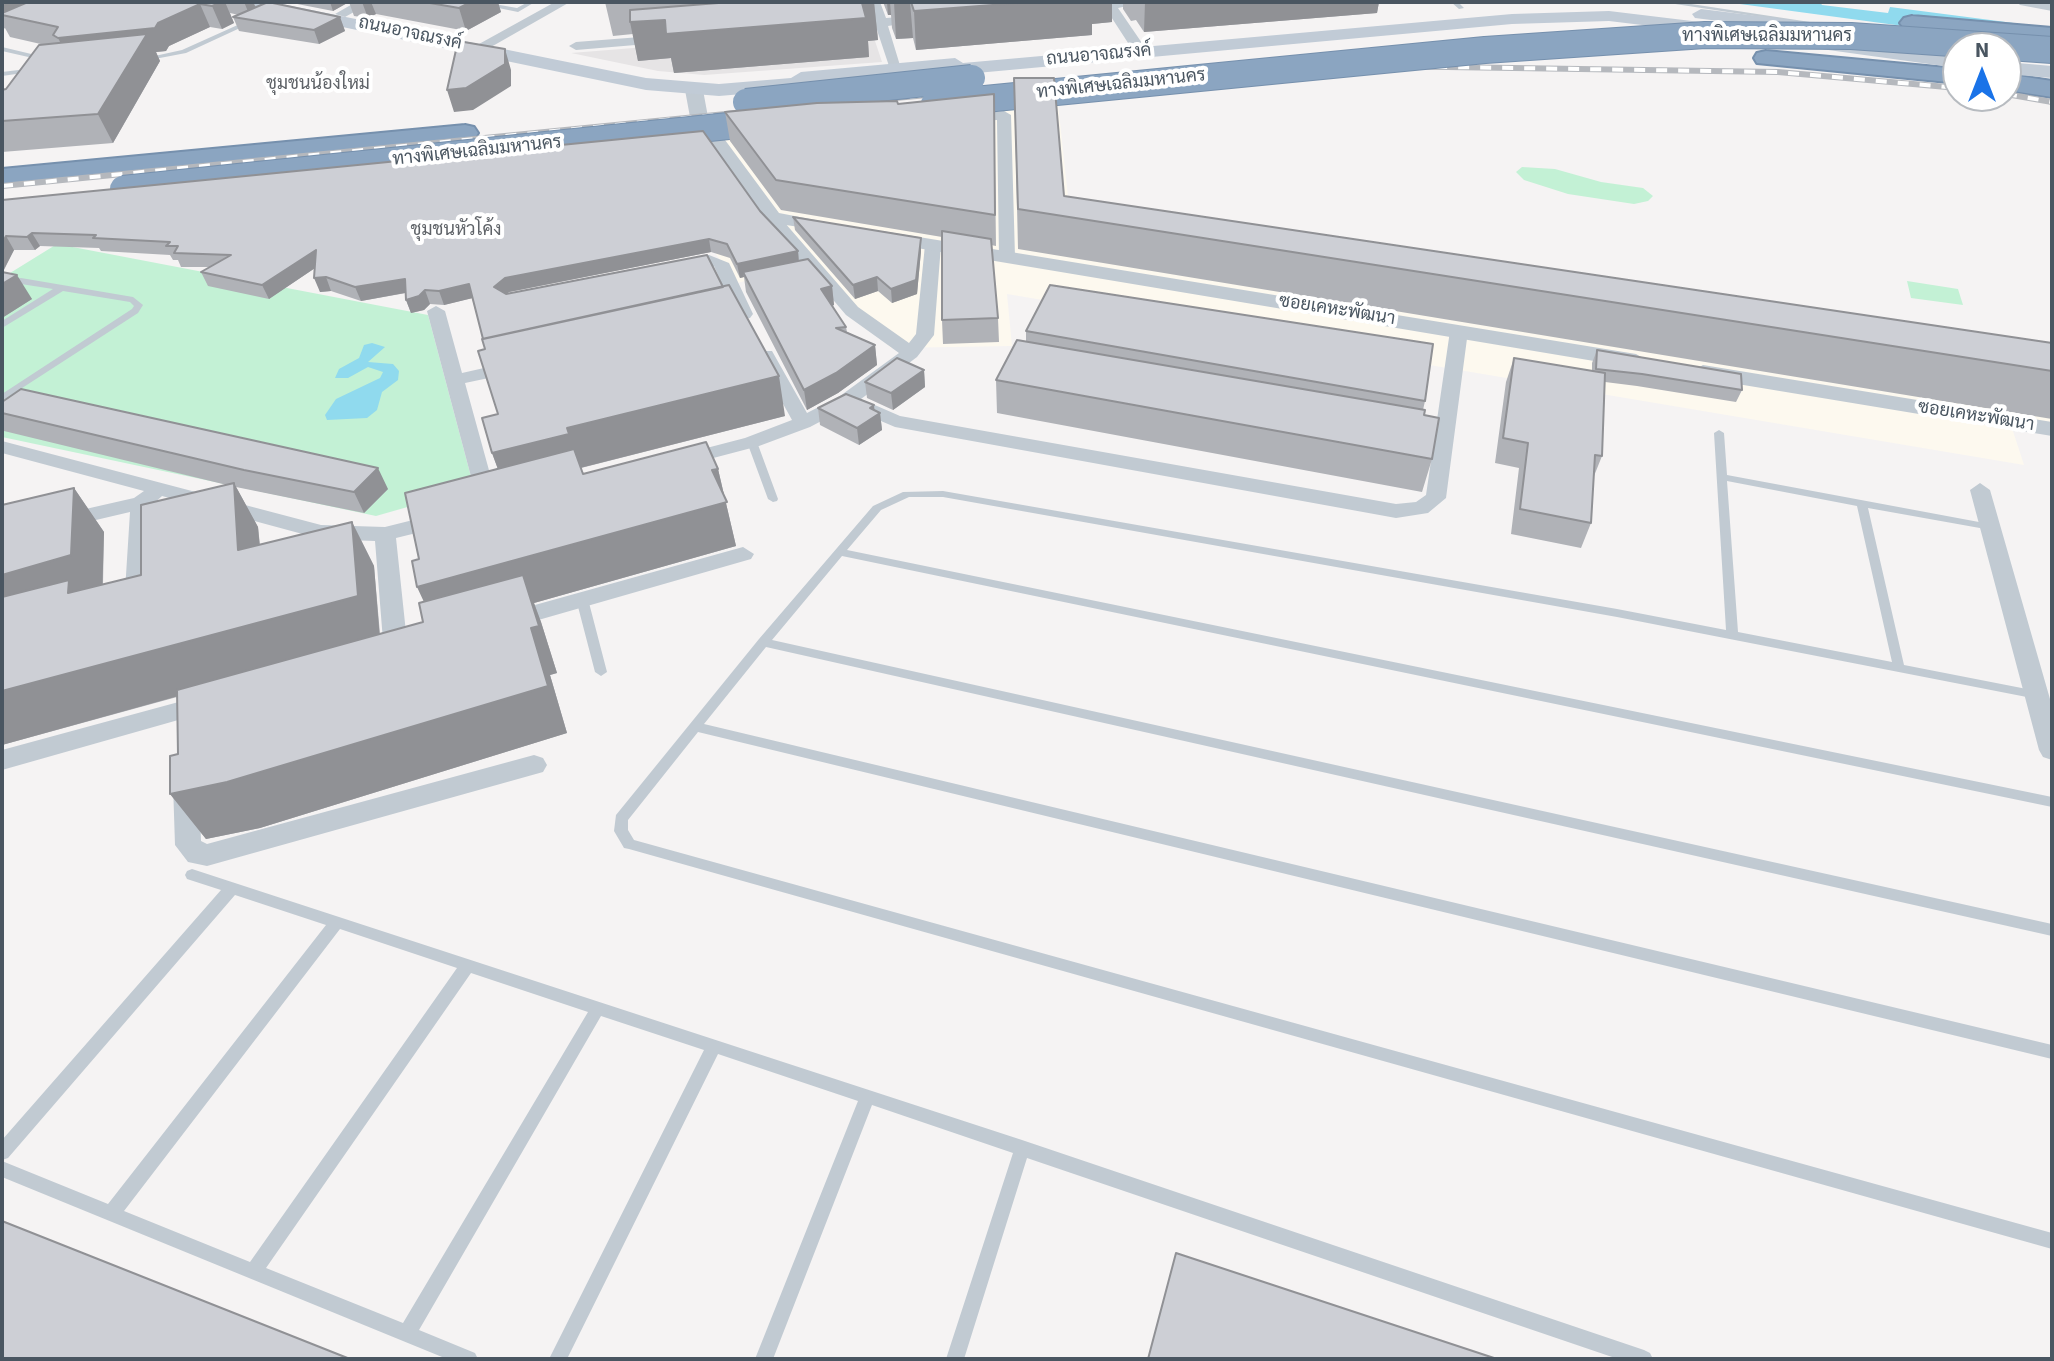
<!DOCTYPE html>
<meta charset="utf-8">
<style>
body{margin:0}
#map{position:relative;width:2054px;height:1361px;overflow:hidden;background:#f5f3f3;font-family:"Source Sans 3",sans-serif}
canvas{display:block}
.frame{position:absolute;inset:0;border:4px solid #4a5661;pointer-events:none}
.north{position:absolute;left:1942px;top:32px;width:80px;height:80px;box-sizing:border-box;background:#fff;border:2px solid #b7bbc0;border-radius:50%;rotate:0deg;font-size:22px;font-weight:700;line-height:32px;text-align:center;color:#4a5661}
.north::after{content:'';display:block;margin:auto;width:28px;height:36px;background:#1a73e8;clip-path:polygon(50% 0,100% 100%,50% 72%,0 100%)}
</style>
<div id="map">
<canvas width="2054" height="1361"></canvas>
<div class="frame"></div>
<div class="north">N</div>
</div>
<script>
const ctx = document.querySelector('canvas').getContext('2d');
ctx.lineJoin = 'round';
function fillPath(path, color) {
  ctx.fillStyle = color;
  ctx.fill(path, 'evenodd');
}
function toPath(rows) {
  const path = new Path2D();
  for (const r of rows) {
    path.moveTo(r[0], r[1]);
    for (let i = 2; i < r.length; i += 2) path.lineTo(r[i], r[i + 1]);
  }
  return path;
}
function trace(path, color, width, dash) {
  ctx.strokeStyle = color;
  ctx.lineWidth = width;
  ctx.lineCap = dash ? 'butt' : 'round';
  ctx.setLineDash(dash || []);
  ctx.stroke(path);
}
function label(font, color, halo, rows, align = 'center') {
  ctx.font = font + ' "Source Sans 3",Sarabun,sans-serif';
  ctx.lineWidth = 8;
  ctx.setLineDash([]);
  ctx.textBaseline = 'middle';
  ctx.strokeStyle = halo;
  ctx.fillStyle = color;
  for (const [text, x, y, turn = 0] of rows) {
    ctx.save();
    ctx.translate(x, y);
    ctx.rotate((+turn || 0) * Math.PI / 180);
    ctx.textAlign = isNaN(turn) ? turn : align;
    if (halo) ctx.strokeText(text, 0, 0);
    ctx.fillText(text, 0, 0);
    ctx.restore();
  }
}
const commercial = toPath([
 [1058,104,1072,234,2052,386,2052,434,2012,428,2024,465,1007,294,1012,346,891,348,804,267,737,283,710,246,708,134]
]);
const education = toPath([
 [871,29,882,62,704,75,658,71,571,53]
]);
const green = toPath([
 [1522,167,1555,169,1601,182,1643,188,1653,196,1648,201,1634,204,1568,194,1524,180,1516,172],
 [57,244,428,315,474,488,376,516,2,437,2,278],
 [1907,281,1958,289,1963,305,1911,298]
]);
const water = toPath([
 [1725,2,1820,2,1822,5,1888,13,1890,7,2052,28,2052,46],
 [372,343,385,347,368,362,393,364,399,371,398,380,382,392,377,410,367,418,327,420,325,415,336,399,380,378,383,372,368,367,348,378,335,378,339,369,359,358,364,345]
]);
const service = toPath([
 [469,2,483,2,517,8,528,2,535,2,518,12,469,2],
 [1451,2,1458,2,1464,8,1459,9,1451,2],
 [1662,2,1678,2,1823,24,1820,26,1662,2],
 [251,19,254,21,253,22,186,53,144,61,141,59,182,50,251,19],
 [2,47,48,58,49,59,46,61,2,51,2,47],
 [35,68,38,70,37,71,2,76,2,72,35,68],
 [21,278,133,297,143,305,138,313,2,401,2,394,132,309,134,306,130,302,63,291,2,328,2,321,53,289,21,284,2,287,2,281,21,278],
 [1719,430,1724,433,1727,475,1995,525,1996,527,1991,530,1868,508,1904,665,2037,691,2041,692,2043,695,2041,698,2037,699,1617,617,943,497,909,497,881,510,847,550,2052,797,2052,807,842,556,772,640,2052,924,2052,936,766,647,704,724,2052,1045,2052,1059,698,732,628,820,628,830,634,840,2052,1233,2052,1249,629,849,624,848,614,831,616,815,759,639,873,506,903,492,943,491,1617,609,1726,630,1714,433,1719,430],
 [1727,481,1857,506,1892,662,1738,632,1727,481],
 [752,439,757,442,778,499,777,501,773,502,768,499,747,442,752,439],
 [582,595,588,599,607,672,601,676,595,672,576,599,582,595],
 [192,869,1022,1140,1644,1350,1650,1353,1653,1359,1618,1359,1027,1158,964,1359,946,1359,1013,1153,872,1105,773,1359,755,1359,858,1101,718,1054,567,1359,549,1359,704,1050,601,1016,419,1330,475,1353,478,1359,447,1359,2,1177,2,1161,108,1204,326,925,235,895,8,1158,2,1160,2,1140,221,890,187,879,185,875,187,871,192,869],
 [340,929,457,968,250,1262,124,1211,340,929],
 [471,973,588,1012,403,1323,266,1268,471,973]
]);
const minor = toPath([
 [356,2,372,2,345,17,335,14,356,2],
 [555,2,570,2,491,47,479,44,555,2],
 [868,2,880,2,886,18,925,15,931,19,888,26,902,72,890,69,876,27,846,29,840,25,874,19,868,2],
 [1096,2,1146,2,1118,8,1144,46,1142,49,1132,49,1106,9,1081,11,1075,7,1096,2],
 [666,35,671,36,671,42,576,50,569,46,576,42,666,35],
 [1004,111,1011,115,1015,257,1007,262,999,257,997,120,961,122,954,118,961,114,1004,111],
 [772,213,778,215,858,307,909,343,916,334,925,245,933,240,941,245,934,335,917,357,861,399,900,416,1396,504,1416,502,1426,495,1450,331,1453,327,1465,327,1468,331,1446,498,1428,513,1396,518,895,427,848,407,810,427,759,446,679,467,672,465,669,461,672,457,745,438,792,420,756,355,758,351,772,351,807,413,840,396,899,353,846,315,766,221,766,215,772,213],
 [709,255,729,263,753,314,750,318,716,323,716,315,734,311,714,266,677,271,669,266,671,262,709,255],
 [436,306,445,311,462,373,515,361,524,367,522,371,465,383,498,503,495,508,481,508,478,503,427,311,436,306],
 [2,441,321,525,385,527,441,513,449,515,452,520,449,525,396,538,407,642,418,650,414,656,396,661,388,659,384,653,375,541,321,539,162,496,151,506,147,592,135,610,119,610,116,604,125,591,130,512,2,542,2,528,134,498,144,491,2,453,2,441],
 [1980,483,1990,490,2052,706,2052,760,2043,757,2039,750,1970,490,1980,483],
 [743,547,754,554,751,559,507,629,496,621,499,615,743,547],
 [208,694,217,697,220,703,217,709,2,770,2,750,208,694],
 [534,755,543,758,547,765,543,772,207,866,188,862,175,845,173,784,177,777,186,774,195,777,199,784,201,841,207,844,534,755]
]);
const tertiary = toPath([
 [2017,2,2052,2,2052,11,2020,5,2017,2],
 [694,85,703,90,708,117,779,213,841,225,844,229,841,233,765,222,690,117,685,90,694,85],
 [882,231,1636,354,1648,361,1636,368,875,241,872,237,882,231],
 [1703,365,2052,422,2052,436,1695,377,1691,372,1703,365]
]);
const secondary = toPath([
 [237,2,272,2,646,78,719,84,791,78,801,72,955,58,963,63,1512,14,1609,11,1725,25,1734,30,1725,35,1609,21,1512,24,933,77,924,72,835,81,825,87,719,96,646,90,246,7,237,2],
 [1701,9,1815,23,1824,28,1815,33,1695,18,1692,14,1701,9],
 [1821,38,1958,56,1958,68,1814,48,1812,44,1821,38],
 [2006,62,2052,66,2052,78,2006,74,2006,62]
]);
const motorway = toPath([
 [1912,16,2052,28,2052,42,1904,28,1900,23,1904,18,1912,16],
 [1766,51,1958,69,1958,83,1757,63,1754,58,1757,53,1766,51],
 [2006,74,2052,81,2052,97,2006,90,2006,74],
 [465,125,474,127,478,133,474,139,2,185,2,169,465,125]
]);
const rail = toPath([
 [2006,94,2052,102],
 [822,105,1211,68,1315,65,1778,72,1958,88],
 [2,186,746,112]
]);
const motorwayBridge = toPath([
 [746,102,972,78],
 [934,104,1485,50,1705,35,1851,36,2052,50],
 [123,189,786,120]
]);
const wall = toPath([
 [2,2,253,2,256,7,340,17,345,31,319,44,239,31,233,17,239,15,230,13,234,23,222,29,210,27,169,46,166,51,156,52,160,61,113,143,2,152,2,90,6,89,45,45,10,37,5,28,2,30],
 [287,2,518,2,514,4,498,3,501,12,466,31,376,14,368,18,354,16,349,2,333,11],
 [605,2,874,2,878,40,868,41,869,57,674,73,671,58,638,61,633,34,613,36],
 [883,2,1112,2,1112,22,1092,24,1092,35,916,50,913,38,896,39,892,28,891,15,888,15],
 [1123,2,1379,2,1377,13,1144,32,1136,20,1131,21,1123,9],
 [1014,78,1064,196,2052,343,2052,419,1018,249],
 [994,94,996,246,991,245,998,318,999,342,943,344,942,320,942,237,781,210,730,141,725,112,898,104],
 [2,200,760,211,798,251,799,261,832,286,834,305,832,306,846,327,847,332,875,345,877,365,838,393,807,410,746,292,744,277,740,278,730,258,711,252,509,292,507,294,785,416,581,468,583,474,718,469,736,546,534,603,541,622,557,673,550,675,567,733,260,828,206,839,170,794,178,754,177,697,2,745,74,488,104,532,103,584,141,575,227,485,4,431,2,428,2,402,388,489,364,513,236,487,258,527,260,545,352,522,374,566,380,634,423,622,424,602,419,559,498,469,492,453,498,414,483,339,472,298,444,305,430,304,424,310,411,313,406,300,406,293,361,301,331,291,320,292,315,268,269,299,208,286,201,272,210,267,181,267,178,260,173,260,170,255,101,251,99,248,40,246,35,250,14,250,3,272,32,299,2,318],
 [793,217,921,251,917,294,892,303,878,291,855,299,795,230],
 [1026,331,1425,401,1423,410,1432,459,1422,492,997,413,996,380,1026,342],
 [1597,350,1742,390,1736,402,1637,386,1605,382,1602,456,1594,476,1591,523,1581,548,1511,534,1519,468,1495,463,1506,382,1514,358,1592,371,1592,363],
 [924,370,925,387,893,410,867,398,865,382],
 [874,405,874,410,880,413,882,430,859,445,820,425,818,408]
]);
const shadedWall = toPath([
 [10,2,65,2,2,15,2,5],
 [222,2,225,2,234,23,222,29,212,6],
 [244,2,253,2,258,12,250,16],
 [330,2,349,2,333,11],
 [362,2,371,2,376,14,368,18],
 [471,2,498,2,501,12,466,31,459,8],
 [874,2,878,40,868,41,869,57,674,73,671,58,638,61,630,22],
 [887,2,890,2,891,15,888,15],
 [894,2,910,2,913,38,896,39],
 [911,2,1112,2,1112,22,1092,24,1092,35,916,50,914,11],
 [1145,2,1379,2,1377,13,1144,32],
 [200,4,210,27,169,46,166,51,156,52,160,61,113,143,58,38],
 [340,17,345,31,319,44,314,30],
 [505,49,511,70,511,86,473,110,454,112,447,90],
 [32,233,40,246,35,250,27,237],
 [6,236,14,250,2,273,2,244],
 [921,238,921,251,917,294,892,303,891,289],
 [709,239,711,252,509,292,498,301,494,287,505,278],
 [316,250,321,264,269,299,262,285],
 [798,251,799,264,743,272,744,277,740,278,737,264],
 [17,275,32,299,2,318,2,284],
 [326,277,331,291,320,292,314,278],
 [877,277,878,291,855,299,853,285],
 [405,279,410,292,361,301,355,287],
 [469,284,473,298,444,305,439,291],
 [832,286,834,305,823,309,821,289],
 [425,290,430,304,424,310,411,313,406,300],
 [875,345,877,365,838,393,807,410,804,390],
 [924,370,925,387,893,410,891,393],
 [779,376,785,416,580,468,507,494,492,453,567,428],
 [874,405,875,416,880,413,882,430,859,445,857,428,870,408],
 [378,468,388,489,364,513,354,492],
 [718,469,736,546,534,603,541,622,557,673,550,675,567,733,260,828,206,839,170,794,437,630,417,587],
 [234,483,258,527,264,594,238,550],
 [74,488,104,532,102,600,2,629,2,575],
 [352,522,374,566,380,640,2,745,2,691]
]);
const building = toPath([
 [28,2,222,2,212,6,200,4,158,23,155,28,58,38,53,35,58,27,2,15,2,13,28,2],
 [268,2,340,17,314,30,233,17,268,2],
 [424,2,471,2,459,8,424,2],
 [731,2,874,2,862,3,866,18,666,34,665,20,630,22,630,10,731,2],
 [911,2,1032,2,914,11,911,2],
 [147,34,98,114,2,121,2,90,6,89,39,45,147,34],
 [458,41,505,49,505,64,466,88,447,90,458,41],
 [1014,78,1054,78,1064,196,2052,343,2052,371,1018,209,1014,78],
 [994,94,995,215,776,180,725,112,817,103,897,101,898,104,994,94],
 [703,131,760,211,798,251,737,264,727,244,709,239,505,278,494,287,506,294,707,255,723,287,483,339,469,284,439,291,425,290,419,296,406,300,405,279,355,287,326,277,314,278,316,250,262,285,201,272,231,255,174,253,178,246,166,246,170,242,93,238,96,235,32,233,27,237,6,236,2,244,2,200,703,131],
 [793,217,921,238,916,280,891,289,877,277,853,285,793,217],
 [942,231,991,239,998,318,942,320,942,231],
 [808,259,832,286,821,289,846,327,836,328,875,345,836,373,804,390,743,272,808,259],
 [2,272,17,275,2,284,2,272],
 [729,285,779,376,567,428,569,434,492,453,482,418,498,414,478,351,485,349,482,339,729,285],
 [1050,285,1433,344,1425,401,1026,331,1050,285],
 [1017,340,1425,410,1424,415,1439,418,1432,459,996,380,1017,340],
 [1597,350,1741,374,1742,390,1642,374,1596,369,1597,350],
 [897,358,924,370,891,393,865,382,897,358],
 [1514,358,1605,373,1602,456,1595,455,1591,523,1520,509,1528,443,1503,438,1514,358],
 [21,389,378,468,354,492,244,470,2,413,2,402,21,389],
 [846,394,874,405,870,408,880,413,857,428,818,408,846,394],
 [706,442,718,469,712,470,727,502,417,587,412,561,419,559,405,493,574,449,583,474,706,442],
 [234,483,238,550,352,522,358,596,2,691,2,597,69,580,68,593,141,575,141,505,234,483],
 [74,488,71,555,2,575,2,505,74,488],
 [523,575,539,626,531,628,548,686,227,782,170,794,170,756,178,754,177,690,423,622,419,603,523,575],
 [2,1221,350,1359,2,1359,2,1221],
 [1176,1253,1497,1359,1148,1359,1176,1253]
]);
const farStreetnames = [
 ["ถนนอาจณรงค์",410,34,12],
 ["ทางพิเศษเฉลิมมหานคร",1767,37],
 ["ถนนอาจณรงค์",1099,56,-5],
 ["ทางพิเศษเฉลิมมหานคร",1121,85,-6],
 ["ทางพิเศษเฉลิมมหานคร",477,152,-6],
 ["ซอยเคหะพัฒนา",1337,311,9],
 ["ซอยเคหะพัฒนา",1976,417,9]
];
const farNeighbourhoodnames = [
 ["ชุมชนน้องใหม่",318,85],
 ["ชุมชนหัวโค้ง",456,231]
];
fillPath(commercial, '#fdf9ef');
fillPath(education, '#e6e4e5');
fillPath(green, '#c3f1d5');
fillPath(water, '#90daee');
trace(motorway, '#7690ad', 4);
fillPath(service, '#c1cad2');
fillPath(minor, '#c1cad2');
fillPath(tertiary, '#c1cad2');
fillPath(secondary, '#c1cbd6');
fillPath(motorway, '#8ba5c1');
trace(rail, '#b5b8bd', 6);
trace(rail, '#fff', 4, [11]);
trace(motorwayBridge, '#7690ad', 28, []);
trace(motorwayBridge, '#8ba5c1', 26);
fillPath(wall, '#b0b2b7');
fillPath(shadedWall, '#909195');
fillPath(building, '#cdcfd5');
trace(building, '#909195', 2);
label('18px', '#4a5661', '#fff', farStreetnames);
label('18px', '#5f6368', '#fff', farNeighbourhoodnames);
</script>
